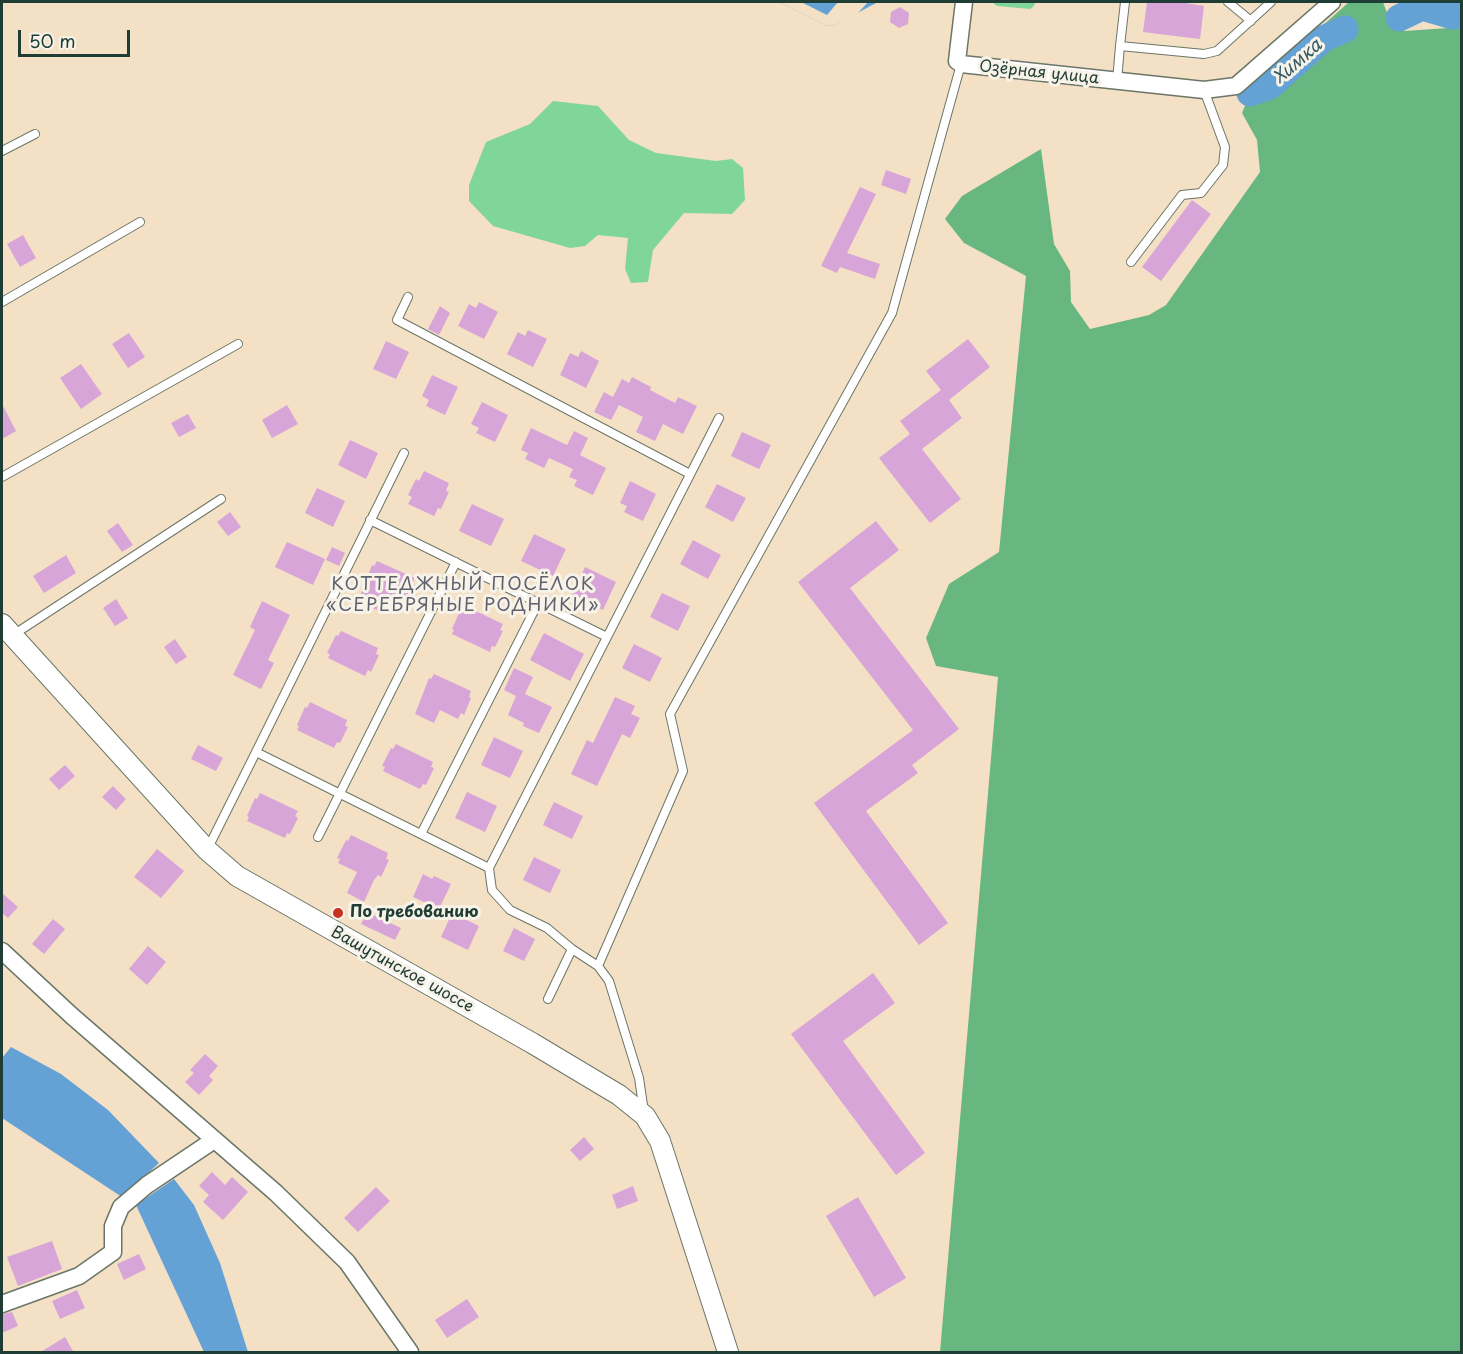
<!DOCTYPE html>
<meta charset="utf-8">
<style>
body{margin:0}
#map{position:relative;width:1463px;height:1354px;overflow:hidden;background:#f4e0c5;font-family:"Playpen Sans",sans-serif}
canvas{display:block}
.frame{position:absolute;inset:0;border:3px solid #1f3d34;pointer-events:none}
.scale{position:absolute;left:18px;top:30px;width:112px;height:27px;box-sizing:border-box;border:3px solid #1f3d34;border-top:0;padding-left:8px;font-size:18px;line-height:21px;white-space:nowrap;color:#1f3d34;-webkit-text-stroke:4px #f7f3e8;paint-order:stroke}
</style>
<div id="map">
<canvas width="1463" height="1354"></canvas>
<div class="frame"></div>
<div class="scale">50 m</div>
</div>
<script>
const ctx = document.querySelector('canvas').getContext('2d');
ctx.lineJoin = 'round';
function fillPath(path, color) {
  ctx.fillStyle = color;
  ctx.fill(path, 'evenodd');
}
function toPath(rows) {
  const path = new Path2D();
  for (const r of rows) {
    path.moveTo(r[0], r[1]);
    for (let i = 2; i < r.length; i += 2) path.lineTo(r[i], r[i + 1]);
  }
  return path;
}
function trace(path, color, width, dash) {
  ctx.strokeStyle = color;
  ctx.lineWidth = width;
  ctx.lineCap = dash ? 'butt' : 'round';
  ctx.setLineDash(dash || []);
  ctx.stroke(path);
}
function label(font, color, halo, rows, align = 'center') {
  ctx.font = font + ' "Playpen Sans",sans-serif';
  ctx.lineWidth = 6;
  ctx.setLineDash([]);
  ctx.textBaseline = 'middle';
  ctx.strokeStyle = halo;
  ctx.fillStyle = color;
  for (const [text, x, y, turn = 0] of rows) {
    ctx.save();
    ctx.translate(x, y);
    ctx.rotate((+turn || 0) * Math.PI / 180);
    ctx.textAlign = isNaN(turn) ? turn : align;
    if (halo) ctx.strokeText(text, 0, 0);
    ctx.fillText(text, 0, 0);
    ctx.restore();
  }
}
const green = toPath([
 [992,2,1036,2,1033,7,1030,9,997,6],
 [553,101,598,106,629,140,656,153,716,161,732,159,743,168,745,200,732,214,684,213,653,250,648,282,631,283,625,269,628,238,598,235,585,246,570,248,493,226,469,201,469,185,486,142,530,124]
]);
const forest = toPath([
 [1349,2,1383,2,1391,24,1405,31,1461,27,1461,1352,940,1352,998,677,936,666,926,638,949,584,999,552,1026,276,964,243,945,219,962,196,1041,149,1054,244,1070,271,1071,302,1090,329,1149,315,1166,305,1260,172,1257,140,1242,113,1250,93,1270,86,1291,54]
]);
const water = toPath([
 [779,2,878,2,833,26,825,25],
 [11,1047,61,1074,108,1110,159,1163,122,1197,2,1118,2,1058],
 [174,1179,194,1205,220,1263,248,1352,204,1352,136,1205]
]);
const pier = toPath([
 [779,2,801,2,827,15,838,2,868,2,857,14,833,26,825,25]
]);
const river = toPath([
 [1399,18,1422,7,1453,16,1462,15],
 [1250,93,1270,86,1323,39,1345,29]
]);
const building = toPath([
 [1147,2,1180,2,1204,6,1200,39,1143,32],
 [900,7,909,13,908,24,899,28,890,22,891,12],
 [886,170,911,179,906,194,881,185],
 [860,187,876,194,847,253,880,264,875,279,840,267,837,273,821,266],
 [1192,200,1211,214,1161,281,1142,267],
 [23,235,36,258,20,267,7,244],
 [479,302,498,312,484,339,458,326,469,304,476,308],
 [440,306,450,313,439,335,428,329],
 [528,330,547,339,533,367,507,354,518,332,525,336],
 [129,333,145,357,128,368,112,344],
 [968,339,990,367,949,400,962,418,922,449,961,499,930,523,879,458,910,434,900,421,941,390,926,371],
 [386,341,409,352,396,379,373,369],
 [581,351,599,361,586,388,560,375,570,353,578,357],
 [81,364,102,394,81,409,60,378],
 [432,375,458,387,445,415,426,406,429,400,422,396],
 [632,377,651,387,650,390,675,403,678,397,697,406,683,434,663,424,655,441,636,432,643,417,619,405,611,420,594,412,604,392,613,397,622,379,629,383],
 [482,402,508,415,495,442,476,433,479,428,471,424],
 [2,404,16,431,2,439],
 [287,405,298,424,272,438,262,420],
 [188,414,196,428,179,437,171,423],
 [531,428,567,445,574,431,588,438,580,455,606,468,593,495,574,486,577,480,569,477,573,469,549,458,544,468,525,459,528,453,521,450],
 [742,432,771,445,759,469,731,456],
 [350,440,378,453,366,479,338,465],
 [424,471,449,483,446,491,449,492,441,509,438,508,434,516,408,504,412,497,408,495,416,479,419,481],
 [630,481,656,494,643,521,624,512,627,506,620,503],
 [717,484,746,498,733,522,705,507],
 [317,488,345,501,333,527,305,513],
 [472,504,504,519,491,546,459,531],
 [230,512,241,527,228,536,217,522],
 [876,521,899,550,850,588,959,729,912,765,918,773,866,811,948,923,919,945,814,803,913,730,798,582],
 [118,523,133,545,122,552,107,531],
 [534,534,566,549,553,576,521,561],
 [693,540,721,555,708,579,680,564],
 [287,542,325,559,313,585,275,567],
 [332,547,345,553,339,566,326,560],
 [66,555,76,573,44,593,33,576],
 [377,561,415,578,412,584,415,585,407,602,404,600,402,606,385,598,379,611,358,601,372,565,374,566],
 [585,567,616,582,603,610,572,595],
 [662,593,690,606,678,631,650,617],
 [116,599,128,618,115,626,103,608],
 [262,601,290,615,268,660,274,663,261,689,233,675,255,630,250,627],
 [465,606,503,624,500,630,503,631,495,647,492,646,490,652,452,634,454,630,452,629,460,611,462,612],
 [341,631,378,648,376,654,379,655,371,672,368,670,365,676,328,658,330,654,327,653,336,635,338,636],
 [544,633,584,654,570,681,530,660],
 [175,639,187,657,176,664,164,647],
 [634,644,662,658,650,682,622,668],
 [514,668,533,677,525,694,552,707,539,733,523,726,524,723,508,715,516,696,504,690],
 [434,674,471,691,469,697,471,698,464,715,461,713,458,719,440,710,434,723,415,714,429,678,431,679],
 [615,697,635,706,631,714,640,718,630,738,622,734,597,786,571,774,587,740,593,743],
 [310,702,347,720,345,726,348,727,340,743,337,742,334,748,297,730,299,726,297,725,305,707,307,708],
 [494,737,523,751,510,778,481,765],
 [396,744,433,762,431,767,434,768,426,785,423,784,420,789,383,771,385,767,382,766,391,748,393,749],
 [198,745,223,758,216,771,191,759],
 [65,765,75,776,59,790,49,779],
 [113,786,126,799,116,810,102,797],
 [467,792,497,806,485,832,455,818],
 [260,793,298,811,295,816,298,818,290,834,287,833,285,838,247,821,249,817,247,816,255,798,257,799],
 [554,802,583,816,572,839,543,825],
 [351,835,388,853,386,859,389,860,381,877,378,875,374,880,364,902,347,893,357,872,338,863,340,859,337,858,346,840,348,841],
 [157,849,184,871,161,898,134,877],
 [534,857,561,870,550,893,523,880],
 [423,874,432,879,434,876,451,884,439,909,413,897],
 [2,893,18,907,8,918,2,913],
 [367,912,401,928,395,940,361,924],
 [452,913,479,926,468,950,441,937],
 [53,919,65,929,44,954,32,944],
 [514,928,535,939,524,961,503,951],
 [148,946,166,962,147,985,129,969],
 [873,973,895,1003,843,1041,925,1153,896,1175,791,1034],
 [205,1054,218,1066,209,1076,213,1080,199,1095,185,1082,194,1073,190,1070],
 [584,1137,594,1149,580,1161,570,1150],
 [212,1172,225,1185,232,1177,248,1192,223,1220,203,1202,209,1195,199,1186],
 [633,1186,638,1201,617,1209,612,1195],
 [376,1187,390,1201,358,1232,344,1218],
 [858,1197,906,1278,874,1297,826,1216],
 [52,1241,62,1269,18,1286,7,1257],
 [139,1254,146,1269,124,1280,117,1264],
 [77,1290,85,1308,60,1319,52,1301],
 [467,1299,479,1317,447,1338,435,1320],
 [12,1312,18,1326,2,1333,2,1314],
 [65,1337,74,1353,39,1353]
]);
const service = toPath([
 [1228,2,1251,21],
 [1120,46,1125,2],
 [1117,81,1120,46,1204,54,1217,51,1271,2],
 [2,151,35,134],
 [1131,262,1182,195,1201,193,1223,165,1225,147,1204,90],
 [408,297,397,320,690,474],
 [2,302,140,222],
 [404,453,256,752,489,868,492,890,510,910,547,928,572,949,598,966,609,981,639,1078,644,1112],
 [2,477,238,344],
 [370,520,607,637],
 [13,635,221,499],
 [421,834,538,603],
 [318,837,456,562],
 [207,850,256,752],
 [489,868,719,418],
 [598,966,683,771,670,714,892,313,961,64],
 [548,999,572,949]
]);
const minor = toPath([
 [964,2,957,61,961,64,1204,90,1236,86,1332,2],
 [2,951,72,1016,276,1193,347,1262,410,1352],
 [2,1304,79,1276,113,1252,113,1226,121,1207,147,1185,214,1140]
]);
const tertiary = toPath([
 [2,624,207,850,237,876,532,1043,619,1095,645,1116,660,1141,728,1352]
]);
const markers = [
 [338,913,6,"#c8321e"]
];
const streetNames = [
 ["Озёрная улица",1039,73,6],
 ["Вашутинское шоссе",402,970,29]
];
const poiNames = [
 ["По требованию",350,913]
];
const waterNames = [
 ["Химка",1298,62,-41]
];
const neighbourhoodNames = [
 ["КОТТЕДЖНЫЙ ПОСЁЛОК",463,585],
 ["«СЕРЕБРЯНЫЕ РОДНИКИ»",463,606]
];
fillPath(green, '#80d699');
fillPath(forest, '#68b781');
fillPath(water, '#64a1d5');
fillPath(pier, '#f4e0c5');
trace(river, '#64a1d5', 27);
fillPath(building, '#d8a5d8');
trace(service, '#6a7667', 10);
trace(minor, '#6a7667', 19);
trace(tertiary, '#6a7667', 22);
trace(service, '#fff', 8);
trace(minor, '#fff', 16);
trace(tertiary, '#fff', 20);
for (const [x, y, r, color] of markers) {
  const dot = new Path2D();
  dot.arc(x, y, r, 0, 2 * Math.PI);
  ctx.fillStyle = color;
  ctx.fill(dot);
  trace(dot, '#f7f3e8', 2);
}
label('16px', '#1f3d34', '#f7f3e8', streetNames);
label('bold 16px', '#1f3d34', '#f7f3e8', poiNames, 'left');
label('italic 18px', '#345b64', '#f7f3e8', waterNames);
ctx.letterSpacing = '1.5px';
label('18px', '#60616d', '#f7f3e8', neighbourhoodNames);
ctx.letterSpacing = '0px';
</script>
